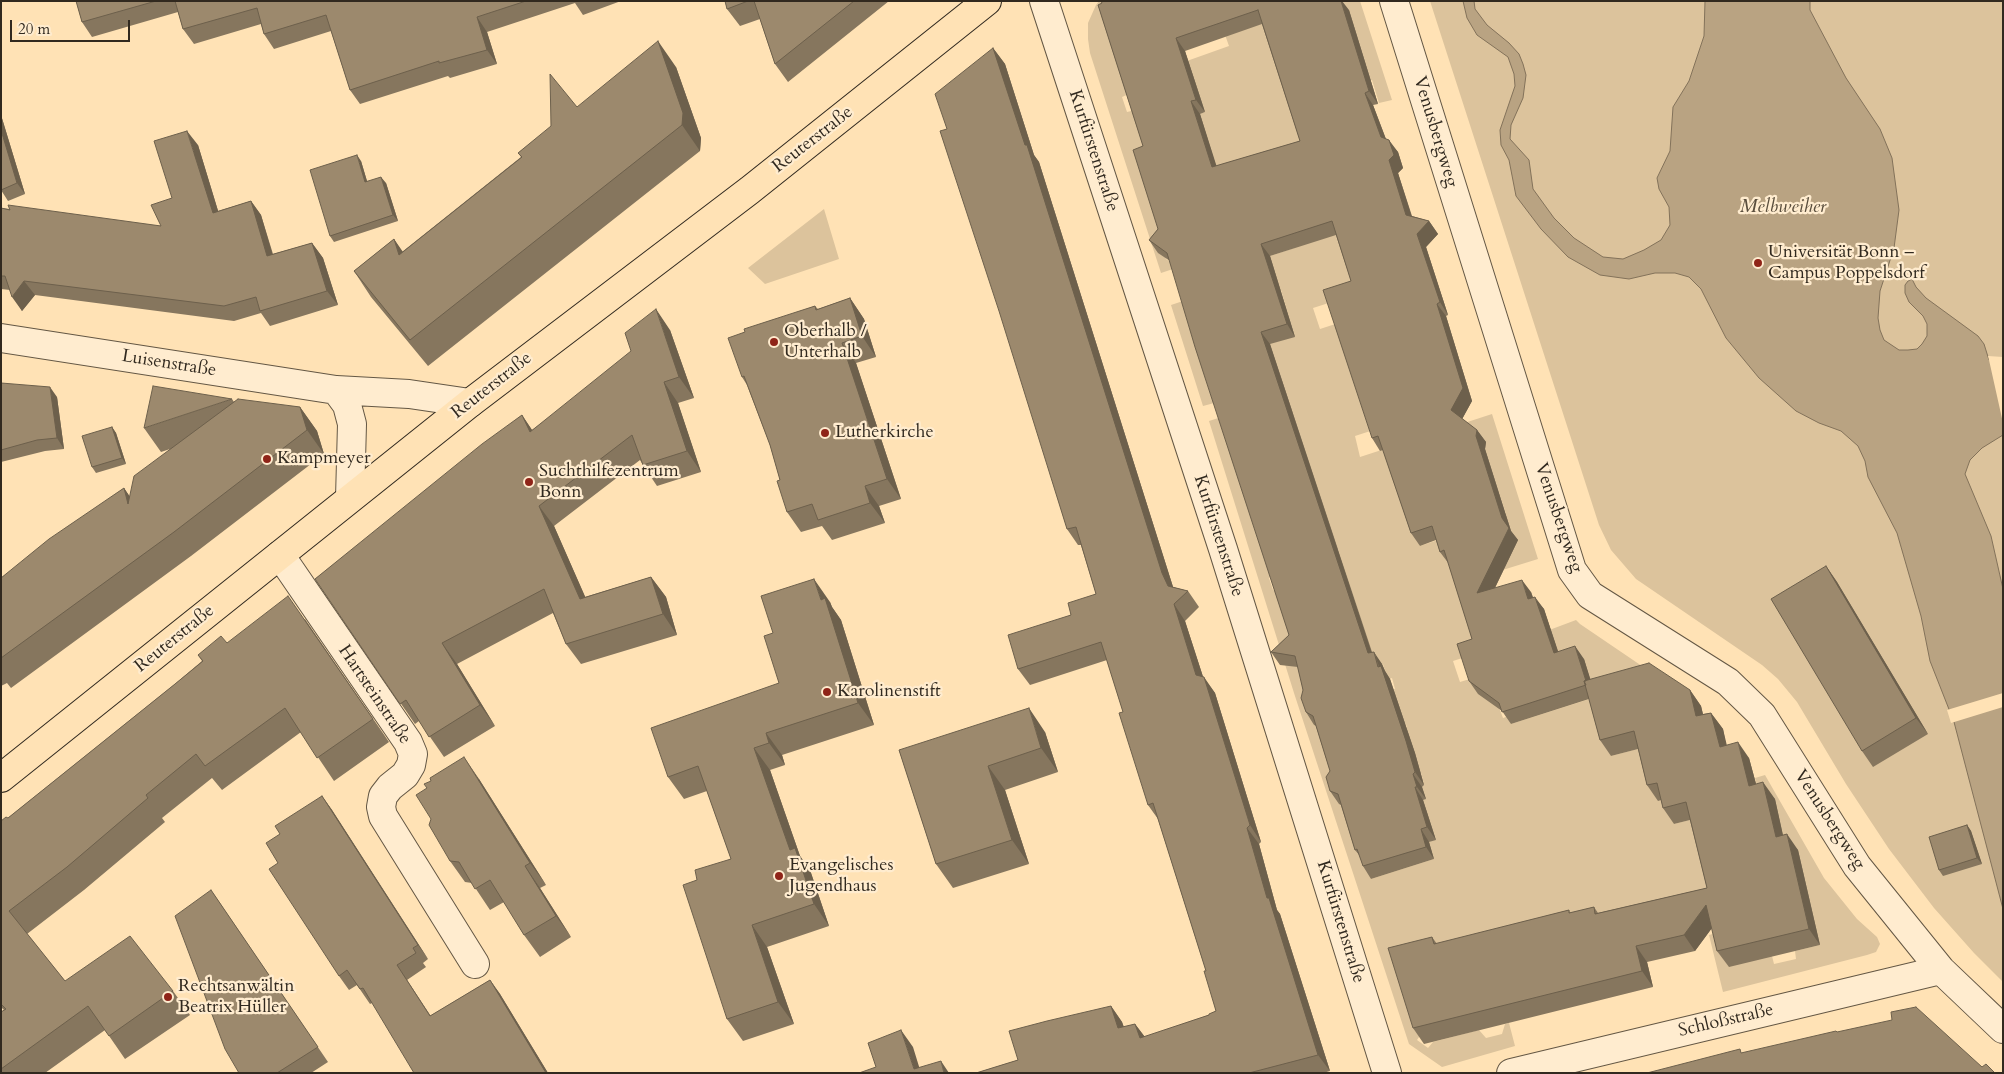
<!DOCTYPE html>
<meta charset="utf-8">
<style>
body{margin:0}
#map{position:relative;width:2004px;height:1074px;overflow:hidden;background:#ffe2b5;font-family:Cardo,serif}
canvas{display:block}
.frame{position:absolute;inset:0;border:2px solid #31291f;pointer-events:none}
.scale{position:absolute;left:10px;top:20px;width:120px;height:22px;box-sizing:border-box;border:2px solid #31291f;border-top:0;padding-left:6px;font-size:15px;line-height:18px;white-space:nowrap;color:#31291f;-webkit-text-stroke:4px #ffeccf;paint-order:stroke}
</style>
<div id="map">
<canvas width="2004" height="1074"></canvas>
<div class="frame"></div>
<div class="scale">20 m</div>
</div>
<script>
const ctx = document.querySelector('canvas').getContext('2d');
ctx.lineJoin = 'round';
function fillPath(path, color) {
  ctx.fillStyle = color;
  ctx.fill(path, 'evenodd');
}
function toPath(rows) {
  const path = new Path2D();
  for (const r of rows) {
    path.moveTo(r[0], r[1]);
    for (let i = 2; i < r.length; i += 2) path.lineTo(r[i], r[i + 1]);
  }
  return path;
}
function trace(path, color, width, dash) {
  ctx.strokeStyle = color;
  ctx.lineWidth = width;
  ctx.lineCap = dash ? 'butt' : 'round';
  ctx.setLineDash(dash || []);
  ctx.stroke(path);
}
function label(font, color, halo, rows, align = 'center') {
  ctx.font = font + ' Cardo,serif';
  ctx.lineWidth = 4.5;
  ctx.setLineDash([]);
  ctx.textBaseline = 'middle';
  ctx.strokeStyle = halo;
  ctx.fillStyle = color;
  for (const [text, x, y, turn = 0] of rows) {
    ctx.save();
    ctx.translate(x, y);
    ctx.rotate((+turn || 0) * Math.PI / 180);
    ctx.textAlign = isNaN(turn) ? turn : align;
    if (halo) ctx.strokeText(text, 0, 0);
    ctx.fillText(text, 0, 0);
    ctx.restore();
  }
}
const green = toPath([
 [1099,1,1127,1,1108,9,1110,16,1106,18,1131,93,1122,97,1127,112,1136,110,1141,123,1157,118,1161,127,1205,112,1196,86,1192,87,1184,62,1229,46,1213,1,1360,1,1392,100,1379,103,1372,80,1366,82,1351,36,1356,34,1349,10,1321,19,1318,11,1299,18,1300,21,1269,30,1278,58,1288,55,1296,78,1303,102,1293,105,1308,153,1267,166,1273,183,1319,169,1328,196,1330,196,1360,293,1313,308,1320,329,1360,316,1372,351,1350,359,1356,374,1377,367,1395,423,1355,436,1360,457,1492,414,1538,559,1464,582,1470,602,1466,604,1481,652,1453,661,1460,682,1473,678,1478,693,1492,689,1503,718,1509,716,1511,724,1596,697,1611,756,1645,747,1658,800,1668,799,1674,824,1697,818,1704,848,1716,846,1729,901,1607,930,1605,923,1581,929,1580,927,1446,960,1443,953,1399,965,1421,1034,1417,1040,1428,1048,1433,1042,1479,1030,1486,1038,1502,1034,1505,1024,1509,1023,1515,1046,1442,1067,1409,1044,1294,693,1209,421,1265,403,1261,387,1282,381,1265,329,1290,321,1281,290,1255,298,1250,281,1262,277,1258,260,1294,248,1288,232,1243,247,1208,141,1183,149,1182,144,1164,150,1166,155,1142,162,1167,242,1162,248,1166,259,1175,265,1176,268,1161,273,1090,53,1088,39,1088,23,1096,5],
 [1293,414,1326,515,1303,522,1305,529,1287,535,1285,528,1262,535,1229,435,1253,427,1251,420,1269,415,1271,421],
 [1477,439,1481,439,1485,445,1484,450,1499,493,1506,514,1504,515,1510,533,1516,538,1516,543,1512,548,1503,547,1491,551,1492,554,1471,562,1469,558,1449,564,1441,539,1420,546,1403,496,1425,488,1418,461,1435,455,1435,452,1456,445,1458,449,1474,444],
 [1338,549,1371,651,1347,659,1349,664,1331,669,1329,665,1306,673,1304,668,1298,667,1293,653,1299,647,1298,639,1294,626,1292,626,1286,603,1284,603,1280,592,1273,590,1269,578,1274,573,1273,569,1297,562,1295,556,1312,551,1315,557],
 [1383,664,1387,680,1392,678,1395,689,1383,693,1388,712,1397,709,1402,725,1406,724,1408,734,1397,738,1409,776,1421,773,1424,784,1422,787,1425,799,1417,802,1422,818,1428,816,1436,839,1429,842,1434,859,1371,879,1366,862,1364,862,1350,809,1339,803,1335,790,1339,784,1334,769,1336,768,1322,729,1314,725,1310,710,1312,699,1314,698,1310,688],
 [1430,1,2003,1,2003,982,1974,953,1934,908,1889,849,1846,784,1797,702,1778,679,1762,665,1636,579,1611,550,1599,525],
 [824,209,839,259,765,284,748,268],
 [1186,300,1218,402,1203,406,1171,305],
 [1576,620,1580,624,1661,679,1591,682,1563,666,1556,646,1548,647,1544,632],
 [1765,775,1824,878,1857,919,1877,937,1880,944,1876,952,1867,955,1723,992,1709,935,1720,932,1772,956,1774,964,1796,959,1795,951,1820,945,1798,851,1787,854,1775,799,1761,802,1755,778]
]);
const water = toPath([
 [1463,1,1474,1,1475,9,1487,25,1509,43,1519,54,1523,64,1526,75,1523,98,1511,125,1510,139,1529,160,1533,189,1554,218,1574,238,1603,257,1623,259,1644,250,1661,240,1670,225,1669,207,1659,189,1657,178,1670,151,1673,107,1689,81,1704,36,1705,1,1810,1,1810,10,1846,78,1880,129,1892,158,1899,210,1894,248,1880,291,1878,318,1880,330,1884,340,1899,350,1908,350,1917,349,1922,344,1927,336,1927,324,1923,316,1909,302,1905,293,1905,285,1908,281,1912,279,1916,287,1926,298,1978,336,1984,344,1989,360,2003,359,2003,435,1982,448,1970,460,1965,474,1991,536,2003,589,2003,909,1954,722,1930,661,1921,616,1897,533,1868,477,1865,461,1858,446,1841,431,1819,423,1796,411,1759,378,1726,338,1701,289,1689,277,1675,273,1655,273,1629,279,1600,275,1568,257,1541,229,1516,196,1509,160,1501,145,1500,130,1515,86,1514,74,1508,57,1477,35,1467,18,1463,1]
]);
const pier = toPath([
 [1988,356,2003,357,2003,423,1989,360],
 [2003,693,2003,707,1951,723,1947,710]
]);
const minor = toPath([
 [1044,1,1223,549,1387,1073],
 [1394,1,1572,570,1590,595,1728,682,1762,715,1857,866,1941,970,2003,1029],
 [1,338,336,390,409,394,470,403],
 [336,390,347,405,352,424,350,498],
 [280,555,408,742,413,754,411,765,405,775,390,787,383,796,381,807,383,816,475,964],
 [1511,1073,1941,970]
]);
const primary = toPath([
 [1,778,470,403,750,190,987,1]
]);
const wall = toPath([
 [76,1,621,1,583,15,575,3,487,32,497,64,450,78,448,76,360,104,350,90,331,31,274,49,264,34,261,24,194,44,183,29,178,12,92,37,82,22],
 [725,1,889,1,788,82,775,64,760,19,740,26,727,9],
 [1098,5,1349,10,1378,104,1373,105,1386,139,1398,152,1403,168,1398,173,1412,216,1429,221,1438,234,1426,247,1448,315,1446,316,1472,401,1462,419,1477,430,1486,442,1485,449,1511,531,1518,540,1495,588,1531,592,1533,597,1544,609,1558,652,1584,659,1590,679,1690,690,1701,706,1703,714,1711,713,1723,729,1726,745,1749,758,1756,784,1775,799,1783,835,1798,850,1820,945,1729,967,1717,951,1712,928,1695,951,1647,962,1653,987,1424,1044,1413,1028,1432,937,1437,944,1569,910,1570,913,1594,907,1598,913,1707,888,1690,820,1674,824,1663,808,1661,800,1658,801,1647,785,1638,749,1611,756,1600,740,1589,699,1511,724,1502,711,1478,694,1469,681,1472,639,1449,564,1440,552,1436,540,1420,546,1411,533,1383,450,1380,451,1372,438,1351,281,1336,235,1270,256,1295,337,1270,344,1372,652,1382,664,1385,671,1390,679,1415,753,1424,785,1422,787,1426,799,1423,800,1436,840,1429,842,1434,859,1371,879,1363,866,1360,856,1355,850,1341,805,1339,804,1330,791,1330,771,1316,726,1314,725,1306,712,1303,690,1298,667,1280,665,1271,652,1289,635,1170,261,1158,253,1149,240,1158,229,1143,146],
 [1262,24,1300,141,1216,166,1200,114,1205,112,1185,51],
 [993,48,1005,64,1034,155,1039,162,1173,587,1188,591,1199,607,1185,621,1203,677,1215,693,1261,842,1259,844,1277,910,1280,914,1330,1071,1323,1073,976,1073,1018,1060,1111,1006,1122,1022,1124,1027,1135,1024,1145,1037,1209,1015,1216,1011,1206,971,1158,819,1148,805,1123,712,1107,660,1030,685,1018,669,1071,615,1096,594,1081,545,1078,545,1067,529,947,129],
 [676,67,701,138,700,151,428,366,371,297,354,271,394,239,402,252,521,157,518,153,577,107],
 [1,115,25,194,8,201,1,190],
 [198,145,218,211,251,201,261,215,273,254,312,243,323,258,338,305,270,326,261,313,234,321,35,295,22,311,10,290,1,289,1,208,161,226,172,198],
 [361,161,367,181,386,183,398,221,334,242,330,236],
 [850,298,864,319,876,357,856,363,901,499,879,506,885,523,832,540,822,526,801,532,787,512,780,480,770,445,747,385,742,377,745,332,815,306,818,309],
 [670,330,694,398,678,403,701,472,657,486,643,465,640,460,554,526,585,597,651,577,666,597,677,635,581,664,566,644,553,613,457,664,495,726,444,757,419,721,415,724,315,579,522,415,532,430],
 [1,383,57,397,64,449,45,451,1,462],
 [232,399,234,402,300,407,317,431,324,454,191,556,11,688,7,683,1,686,1,578,124,488,130,497,170,449,161,452,144,428],
 [112,427,116,433,126,464,96,473,92,467],
 [1826,566,1837,582,1928,734,1873,767,1862,751],
 [830,602,832,607,841,620,874,725,782,755,785,765,770,770,800,856,810,870,829,926,767,947,794,1024,743,1041,727,1019,697,880,731,859,707,791,684,799,668,777,779,683,773,633],
 [305,619,389,742,334,781,301,732,222,790,212,778,162,818,165,822,84,890,27,934,65,981,173,991,190,1015,125,1059,105,1030,45,1073,1,1073,1,1012,4,1010,1,1007,1,821,8,818,175,684,202,661,198,655,227,643],
 [1045,732,1058,772,1005,790,1029,864,953,888,936,864,899,750],
 [479,779,546,885,540,888,571,937,540,957,524,935,504,902,490,910,472,883,465,882,450,861,431,819],
 [322,796,332,810,428,959,423,963,426,967,407,980,430,1016,490,980,500,994,548,1073,372,1003,370,1004,357,985,349,990,339,976,278,863,280,834],
 [1967,825,1971,831,1982,864,1943,876,1939,870],
 [211,890,328,1062,311,1073,239,1073]
]);
const shadedWall = toPath([
 [1341,1,1342,1,1349,10,1378,104,1369,91],
 [477,17,487,32,497,64,487,50],
 [1176,38,1185,51,1205,112,1196,100],
 [658,41,676,67,701,138,700,151,682,125],
 [993,48,1005,64,1034,155,1039,162,1174,590,1168,586,1162,573],
 [1365,93,1373,105,1390,150,1381,137],
 [1191,101,1200,114,1221,180,1212,167],
 [1,115,25,194,17,183,1,130],
 [187,131,198,145,223,227,213,213],
 [1389,140,1398,152,1403,168,1398,173,1415,227,1406,215,1389,160],
 [357,155,361,161,369,188,365,182],
 [381,177,386,183,398,221,393,215],
 [251,201,261,215,277,270,267,256],
 [1429,221,1438,234,1426,247,1448,315,1440,302,1417,234],
 [394,239,412,265,399,255],
 [312,243,323,258,338,305,327,291],
 [1261,244,1270,256,1295,337,1287,324],
 [24,281,35,295,22,311,12,297],
 [850,298,864,319,876,357,862,336],
 [1437,304,1446,316,1472,401,1460,423,1451,410],
 [656,309,670,330,694,398,679,377],
 [1261,332,1270,344,1376,666,1368,653],
 [842,343,856,363,901,499,887,479],
 [664,382,678,403,701,472,687,451],
 [50,387,57,397,64,449,57,438],
 [300,407,317,431,324,454,307,430],
 [522,415,536,436,530,432],
 [112,427,116,433,126,464,122,458],
 [1477,430,1486,442,1485,449,1511,531,1518,540,1486,606,1477,593,1502,518,1476,436],
 [865,486,879,506,885,523,870,503],
 [124,488,140,512,128,504],
 [539,506,554,526,595,619,580,599],
 [1826,566,1837,582,1928,734,1916,718],
 [651,577,666,597,677,635,663,614],
 [814,579,830,602,832,607,841,620,874,725,858,703,821,600],
 [1522,580,1531,592,1537,612,1528,599],
 [1535,597,1544,609,1563,666,1554,653],
 [1174,604,1185,621,1208,692,1196,675],
 [442,643,457,664,495,726,480,705],
 [1575,646,1584,659,1596,697,1587,684],
 [1374,652,1382,664,1385,671,1390,679,1415,753,1424,785,1415,772],
 [1204,677,1215,693,1261,842,1250,825],
 [1690,690,1701,706,1707,732,1696,716],
 [1029,708,1045,732,1058,772,1041,748],
 [1711,713,1723,729,1731,763,1720,747],
 [766,733,782,755,785,765,769,743],
 [1738,742,1749,758,1761,802,1749,786],
 [754,748,770,770,800,856,810,870,829,926,814,904,790,850],
 [464,757,479,779,546,885,530,863],
 [988,766,1005,790,1029,864,1012,840],
 [1413,774,1422,787,1426,799,1417,787],
 [1763,782,1775,799,1787,854,1776,837],
 [1415,787,1423,800,1436,840,1427,827],
 [322,796,332,810,428,959,418,945],
 [1967,825,1971,831,1982,864,1977,858],
 [1247,828,1259,844,1277,910,1280,914,1330,1071,1318,1055,1267,898],
 [1421,829,1429,842,1434,859,1426,847],
 [1787,834,1798,850,1820,945,1809,929],
 [525,866,540,888,571,937,556,916],
 [1706,905,1717,921,1695,951,1684,935],
 [752,925,767,947,794,1024,778,1002],
 [1636,946,1647,962,1653,987,1642,971],
 [397,965,407,980,440,1030,430,1016],
 [490,980,500,994,548,1073,546,1073],
 [1111,1006,1122,1022,1129,1044,1118,1028],
 [1135,1024,1147,1040,1140,1038],
 [901,1030,913,1047,921,1073,914,1069],
 [941,1061,949,1073,944,1073]
]);
const building = toPath([
 [76,1,156,1,82,22,76,1],
 [175,1,526,1,477,17,487,50,439,63,439,61,350,90,326,15,264,34,257,8,183,29,175,1],
 [725,1,748,1,727,9,725,1],
 [754,1,854,1,775,64,754,1],
 [1101,1,1341,1,1369,91,1365,93,1381,137,1389,140,1394,155,1389,160,1406,215,1429,221,1417,234,1440,302,1437,304,1463,388,1451,410,1477,430,1476,436,1502,518,1509,528,1477,593,1522,580,1528,599,1535,597,1554,653,1575,646,1586,681,1584,681,1586,685,1502,712,1499,703,1469,681,1457,644,1472,639,1444,550,1440,552,1432,526,1411,533,1378,436,1372,438,1323,290,1351,281,1332,221,1261,244,1287,324,1261,332,1368,653,1374,652,1378,667,1381,666,1406,741,1415,772,1413,774,1417,787,1415,787,1427,827,1421,829,1426,847,1363,866,1357,849,1355,850,1338,794,1330,791,1326,777,1330,771,1313,716,1306,712,1301,698,1303,690,1295,656,1271,652,1289,635,1195,347,1167,253,1149,240,1158,229,1133,150,1143,146,1098,5,1102,3,1101,1],
 [1258,10,1300,141,1212,167,1191,101,1196,100,1176,38,1258,10],
 [658,41,683,113,682,125,410,340,354,271,394,239,399,255,522,157,518,153,551,126,550,74,577,107,658,41],
 [993,48,1025,145,1027,145,1162,573,1168,586,1188,591,1174,604,1196,675,1204,677,1250,825,1247,828,1267,898,1269,898,1318,1055,1249,1073,976,1073,1018,1060,1009,1031,1047,1021,1111,1006,1118,1028,1135,1024,1140,1038,1209,1015,1209,1014,1216,1011,1204,971,1206,971,1153,803,1148,805,1119,713,1123,712,1101,642,1018,669,1008,635,1071,615,1068,603,1096,594,1076,527,1067,529,999,311,940,131,947,129,935,94,993,48],
 [1,130,17,183,1,190,1,130],
 [187,131,213,213,251,201,267,256,312,243,327,291,260,311,256,297,224,306,24,281,12,297,5,276,1,276,1,208,10,210,8,205,161,226,151,205,172,198,154,141,187,131],
 [357,155,365,182,381,177,393,215,330,236,310,170,357,155],
 [850,298,862,336,842,343,887,479,865,486,870,503,818,520,812,504,787,512,777,481,780,480,770,445,744,376,742,377,728,338,745,332,744,329,815,306,816,310,850,298],
 [656,309,679,377,664,382,687,451,643,465,632,435,539,506,580,599,651,577,663,614,566,644,544,589,442,643,480,705,429,737,406,700,400,704,315,579,482,444,522,415,530,432,631,351,625,333,656,309],
 [1,383,50,387,57,438,37,440,1,450,1,383],
 [153,386,232,399,144,428,153,386],
 [238,399,300,407,307,430,174,532,1,658,1,578,49,539,124,488,128,504,134,476,238,399],
 [112,427,122,458,92,467,82,436,112,427],
 [1826,566,1916,718,1862,751,1771,599,1826,566],
 [814,579,821,600,825,598,858,703,766,733,769,743,754,748,790,850,795,848,814,904,752,925,778,1002,727,1019,683,885,697,880,695,870,731,859,698,766,668,777,651,728,779,683,764,636,773,633,761,596,814,579],
 [288,596,373,719,317,758,285,708,205,766,196,754,146,795,148,798,67,867,9,911,65,981,130,936,173,991,109,1036,88,1006,1,1069,1,1012,6,1009,1,1004,1,821,6,817,8,818,175,684,203,661,198,655,221,636,227,643,288,596],
 [1649,663,1690,690,1696,716,1711,713,1720,747,1738,742,1749,786,1763,782,1776,837,1787,834,1809,929,1717,951,1706,905,1684,935,1636,946,1642,971,1413,1028,1388,948,1432,937,1434,944,1569,910,1569,913,1594,907,1595,914,1707,888,1686,802,1663,808,1657,783,1647,785,1634,731,1600,740,1584,681,1649,663],
 [1029,708,1041,748,988,766,1012,840,936,864,899,750,1029,708],
 [464,757,530,863,525,866,556,916,524,935,490,880,475,889,459,862,450,861,429,825,431,819,416,795,427,788,424,784,431,781,430,778,464,757],
 [322,796,418,945,413,948,416,953,397,965,430,1016,490,980,546,1073,414,1073,363,988,360,989,347,970,339,976,269,869,278,863,266,843,280,834,275,826,322,796],
 [1967,825,1977,858,1939,870,1929,837,1967,825],
 [211,890,318,1047,277,1073,239,1073,225,1049,175,916,211,890],
 [1916,1007,1982,1067,1986,1064,1995,1073,1647,1073,1740,1049,1741,1053,1836,1031,1837,1032,1892,1020,1891,1012,1916,1007],
 [901,1030,914,1069,941,1061,944,1073,859,1073,876,1067,868,1043,901,1030]
]);
const markers = [
 [1758,263,5,"#8f2418"],
 [774,342,5,"#8f2418"],
 [825,433,5,"#8f2418"],
 [267,459,5,"#8f2418"],
 [529,482,5,"#8f2418"],
 [827,692,5,"#8f2418"],
 [779,876,5,"#8f2418"],
 [168,997,5,"#8f2418"]
];
const streetNames = [
 ["Venusbergweg",1435,132,73],
 ["Reuterstraße",813,140,-38],
 ["Kurfürstenstraße",1093,151,72],
 ["Luisenstraße",169,364,9],
 ["Reuterstraße",492,386,-38],
 ["Venusbergweg",1558,518,71],
 ["Kurfürstenstraße",1218,536,72],
 ["Reuterstraße",175,639,-39],
 ["Hartsteinstraße",374,695,56],
 ["Venusbergweg",1829,820,57],
 ["Kurfürstenstraße",1340,922,73],
 ["Schloßstraße",1726,1021,-13]
];
const poiNames = [
 ["Universität Bonn –",1768,253],
 ["Campus Poppelsdorf",1768,274],
 ["Oberhalb /",784,332],
 ["Unterhalb",784,353],
 ["Lutherkirche",835,433],
 ["Kampmeyer",277,459],
 ["Suchthilfezentrum",539,472],
 ["Bonn",539,493],
 ["Karolinenstift",837,692],
 ["Evangelisches",789,866],
 ["Jugendhaus",789,887],
 ["Rechtsanwältin",178,987],
 ["Beatrix Hüller",178,1008]
];
const waterNames = [
 ["Melbweiher",1783,208]
];
fillPath(green, '#dcc39c');
fillPath(water, '#b9a382');
trace(water, '#83725a', 1);
fillPath(pier, '#ffe2b5');
trace(minor, '#645744', 30);
trace(primary, '#31291f', 30);
trace(minor, '#ffeccf', 28);
trace(primary, '#ffe2b5', 28);
fillPath(wall, '#86765e');
fillPath(shadedWall, '#6d604c');
fillPath(building, '#9c896d');
trace(building, '#6d604c', 1);
for (const [x, y, r, color] of markers) {
  const dot = new Path2D();
  dot.arc(x, y, r, 0, 2 * Math.PI);
  ctx.fillStyle = color;
  ctx.fill(dot);
  trace(dot, '#ffeccf', 2);
}
label('18px', '#31291f', '#ffeccf', streetNames);
label('18px', '#31291f', '#ffeccf', poiNames, 'left');
label('italic 19px', '#5a4e3d', '#ffeccf', waterNames);
</script>
